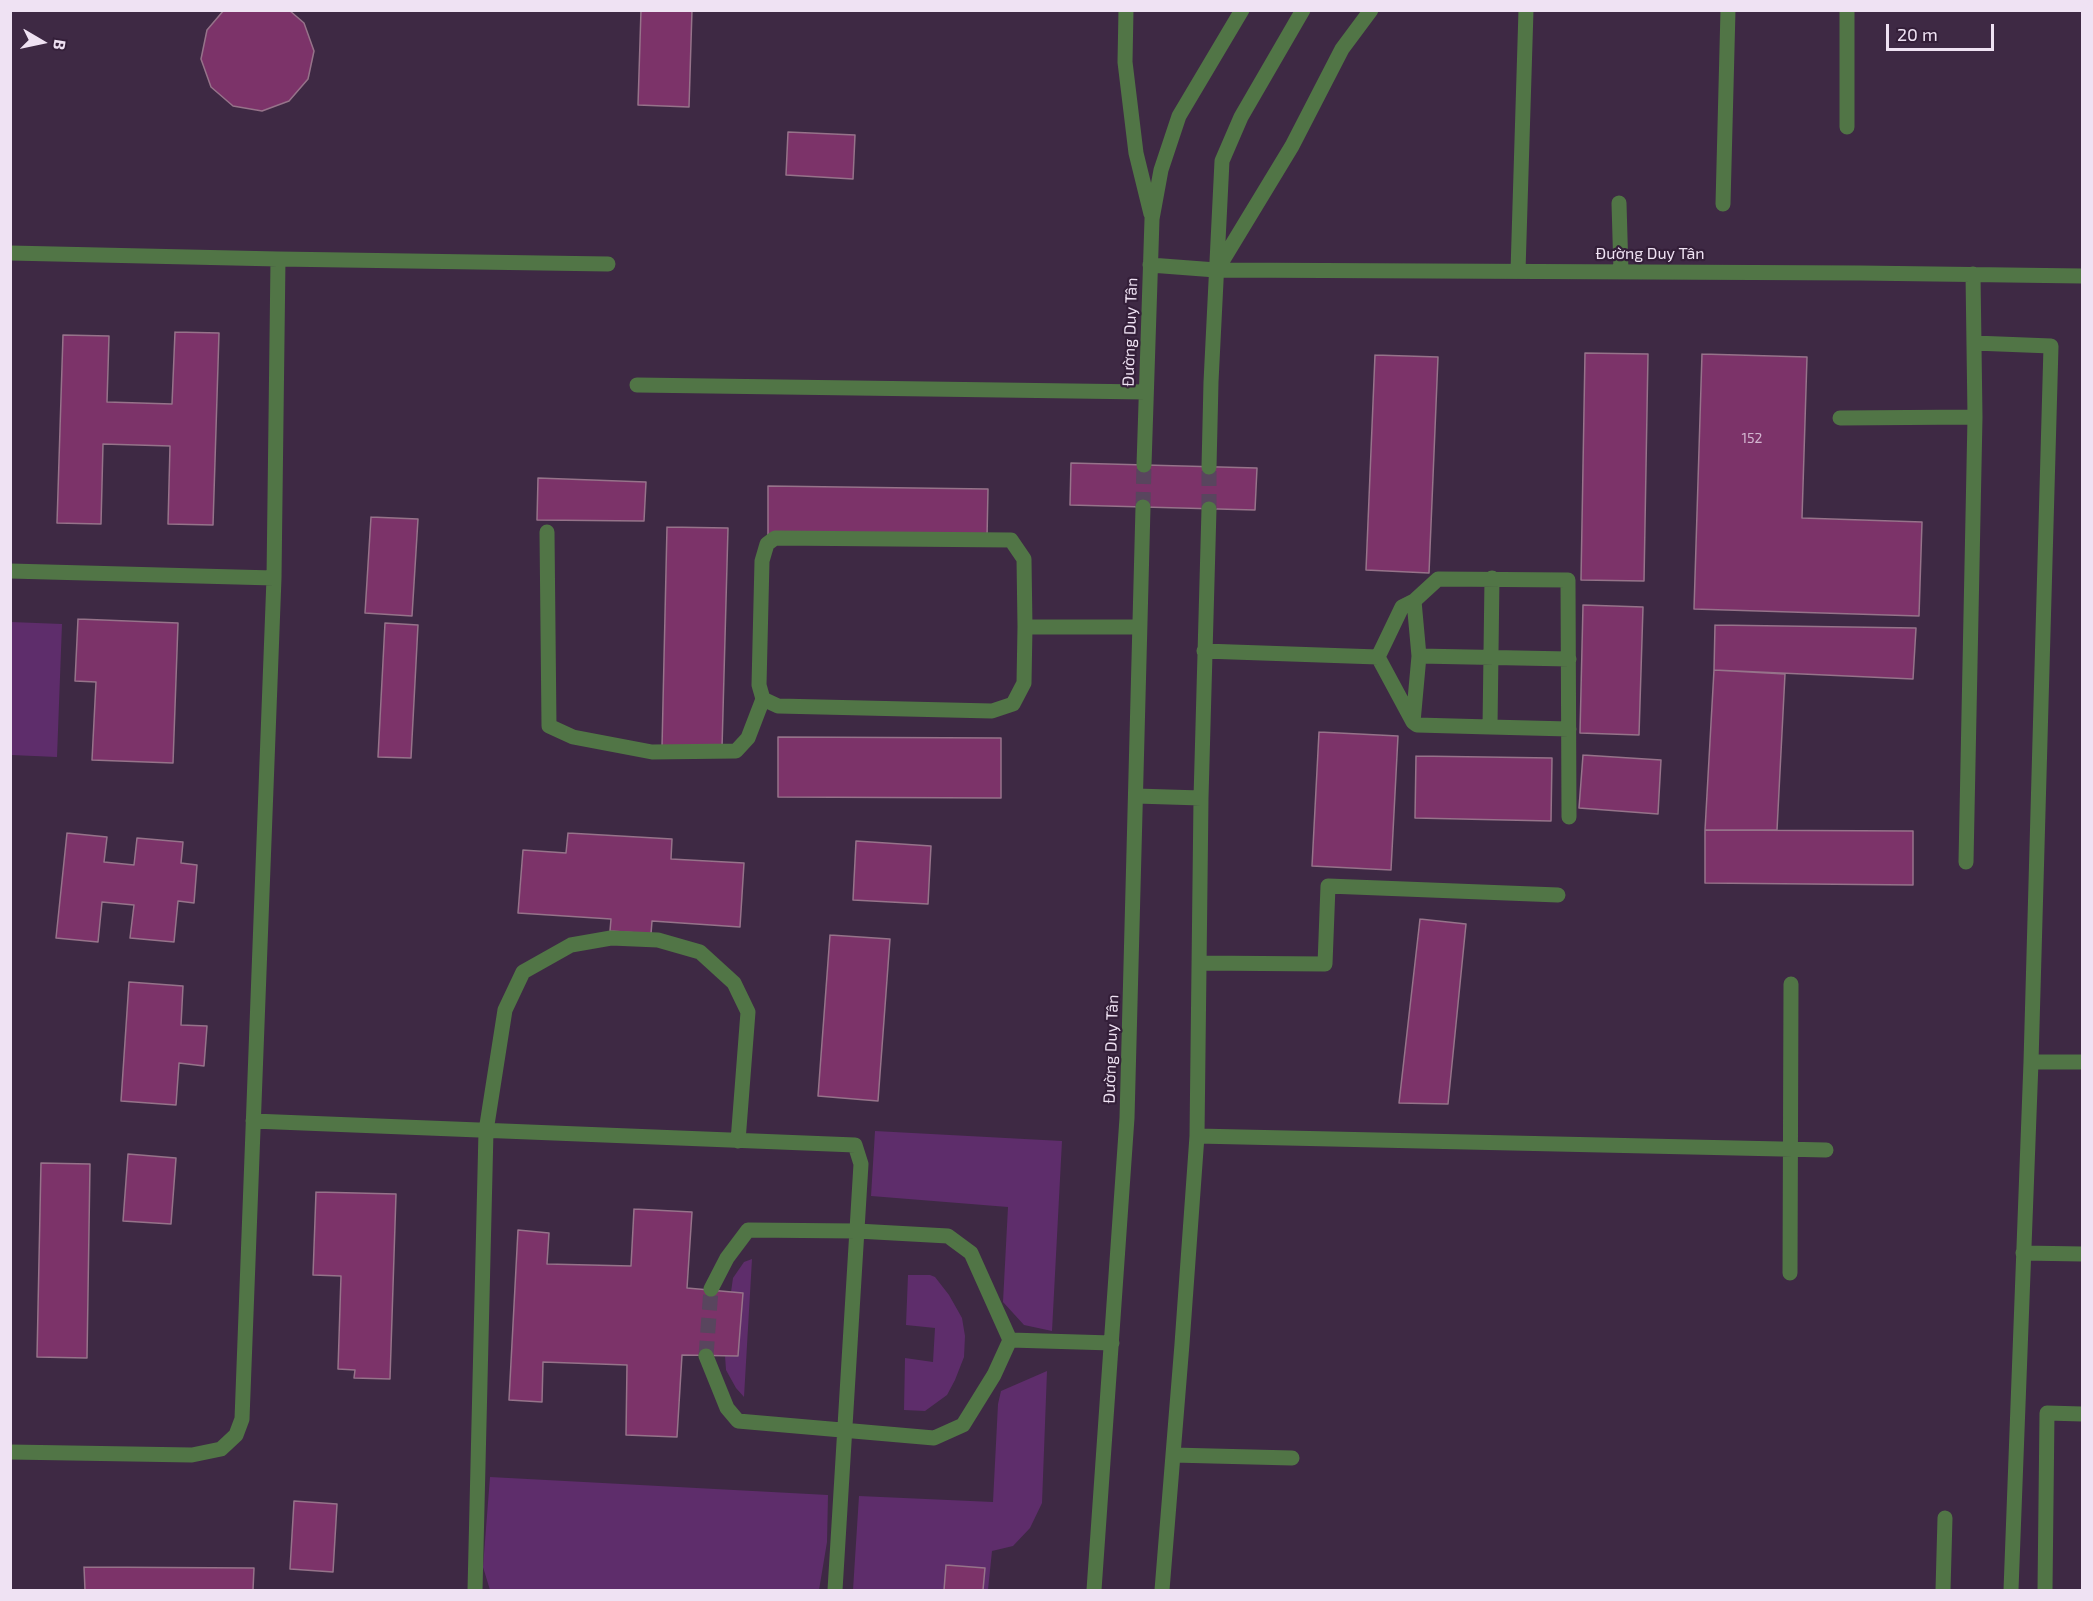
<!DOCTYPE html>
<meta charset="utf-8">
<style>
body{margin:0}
#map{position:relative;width:2093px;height:1601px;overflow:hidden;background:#3e2944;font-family:"Exo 2",sans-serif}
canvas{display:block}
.frame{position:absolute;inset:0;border:12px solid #efe2f3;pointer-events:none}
.north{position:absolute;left:12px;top:12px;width:60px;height:60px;-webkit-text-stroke:4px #341f39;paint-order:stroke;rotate:99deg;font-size:16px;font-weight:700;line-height:24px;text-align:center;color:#efe2f3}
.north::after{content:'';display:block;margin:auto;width:21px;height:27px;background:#efe2f3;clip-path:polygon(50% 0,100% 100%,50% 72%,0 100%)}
.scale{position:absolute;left:1886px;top:24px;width:108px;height:27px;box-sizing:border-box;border:3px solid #efe2f3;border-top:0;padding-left:8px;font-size:18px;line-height:21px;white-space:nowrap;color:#efe2f3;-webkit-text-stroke:4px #341f39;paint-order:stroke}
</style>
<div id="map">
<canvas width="2093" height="1601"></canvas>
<div class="frame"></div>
<div class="north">B</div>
<div class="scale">20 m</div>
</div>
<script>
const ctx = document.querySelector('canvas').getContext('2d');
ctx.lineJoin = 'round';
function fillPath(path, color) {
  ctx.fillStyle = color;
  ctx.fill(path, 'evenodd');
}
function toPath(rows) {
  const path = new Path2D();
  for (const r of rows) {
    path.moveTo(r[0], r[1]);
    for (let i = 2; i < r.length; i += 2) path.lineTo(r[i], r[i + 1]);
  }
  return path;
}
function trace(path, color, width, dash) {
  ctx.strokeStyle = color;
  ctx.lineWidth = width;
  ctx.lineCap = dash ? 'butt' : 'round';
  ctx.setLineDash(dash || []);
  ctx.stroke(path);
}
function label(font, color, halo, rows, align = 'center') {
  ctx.font = font + ' "Exo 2",sans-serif';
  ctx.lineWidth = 4.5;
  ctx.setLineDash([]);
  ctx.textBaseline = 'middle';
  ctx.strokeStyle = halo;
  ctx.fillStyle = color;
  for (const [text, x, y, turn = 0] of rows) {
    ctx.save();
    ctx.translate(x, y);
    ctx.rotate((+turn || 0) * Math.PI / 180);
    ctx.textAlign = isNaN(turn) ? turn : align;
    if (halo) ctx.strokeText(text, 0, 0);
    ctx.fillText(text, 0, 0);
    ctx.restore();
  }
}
const green = toPath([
 [11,622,62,624,57,757,11,755],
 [875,1131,1062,1141,1052,1331,1024,1325,1003,1302,1008,1207,871,1196],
 [752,1259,744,1397,736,1388,726,1370,724,1341,733,1278,744,1262],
 [908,1275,930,1275,935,1277,949,1295,962,1318,965,1336,964,1357,955,1380,947,1395,925,1411,904,1410,905,1358,933,1362,935,1328,906,1325],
 [1047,1371,1042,1503,1030,1528,1013,1546,992,1551,988,1590,853,1590,859,1496,993,1502,998,1404,1001,1391],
 [490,1477,828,1495,827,1542,819,1590,490,1590,483,1567]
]);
const building = toPath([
 [224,10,289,10,304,23,314,51,308,79,289,101,262,111,233,106,211,87,201,59,207,30,224,10],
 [641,10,692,10,689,107,638,105,641,10],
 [788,132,855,135,853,179,786,175,788,132],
 [175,332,219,333,213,525,168,524,170,446,103,444,101,524,57,523,63,335,109,336,107,402,172,404,175,332],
 [1585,353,1648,354,1644,581,1581,580,1585,353],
 [1702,354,1807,357,1802,518,1922,522,1919,616,1694,609,1702,354],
 [1375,355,1438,357,1429,573,1366,570,1375,355],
 [1071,463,1257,468,1255,510,1070,505,1071,463],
 [538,478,646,482,644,521,537,520,538,478],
 [768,486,988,489,987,538,768,535,768,486],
 [371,517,418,519,412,616,365,613,371,517],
 [667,527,728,528,722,748,662,747,667,527],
 [1583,605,1643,607,1639,735,1580,733,1583,605],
 [78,619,178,623,173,763,92,760,96,682,75,681,78,619],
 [385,623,418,625,411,758,378,757,385,623],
 [1715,625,1916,628,1913,679,1714,670,1715,625],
 [1714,670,1785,674,1777,830,1705,830,1714,670],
 [1319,732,1398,736,1391,870,1312,866,1319,732],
 [778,737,1001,738,1001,798,778,797,778,737],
 [1583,755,1661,760,1658,814,1579,808,1583,755],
 [1416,756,1552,758,1551,821,1415,818,1416,756],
 [1705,830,1913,831,1913,885,1705,883,1705,830],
 [67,833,107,837,104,862,134,865,137,838,183,842,181,863,197,865,194,903,178,901,174,942,130,938,134,905,102,902,98,942,56,938,67,833],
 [568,833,672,839,671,859,744,863,740,927,652,921,651,934,610,931,611,919,518,913,523,850,566,853,568,833],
 [856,841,931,846,928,904,853,900,856,841],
 [1420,919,1466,924,1448,1104,1399,1103,1420,919],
 [830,935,890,939,878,1101,818,1096,830,935],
 [129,982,183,986,181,1025,207,1026,204,1066,179,1063,176,1105,121,1101,129,982],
 [128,1154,176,1158,171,1224,123,1221,128,1154],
 [41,1163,90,1164,87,1358,37,1357,41,1163],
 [316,1192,396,1194,390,1379,354,1378,355,1370,338,1369,341,1276,313,1275,316,1192],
 [634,1209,692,1212,687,1288,743,1293,738,1356,682,1355,677,1437,626,1435,627,1365,543,1362,542,1402,509,1400,518,1230,549,1233,547,1264,631,1266,634,1209],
 [294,1501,337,1504,333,1572,290,1569,294,1501],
 [946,1565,985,1568,983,1590,944,1590,946,1565],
 [84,1567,254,1568,253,1590,85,1590,84,1567]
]);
const minorTunnel = toPath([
 [1143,507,1144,465],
 [1209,509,1209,467],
 [706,1356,711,1289]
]);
const minor = toPath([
 [1126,10,1125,62,1136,153,1151,214],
 [1847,10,1847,127],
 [1619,203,1621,272],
 [1723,204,1728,10],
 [10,253,278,259,608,264],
 [1150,265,1216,270,1860,273,2082,276],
 [1218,268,1292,146,1342,49,1371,10],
 [1518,271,1526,10],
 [1974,343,2051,346,2031,1062,2011,1590],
 [637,385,1146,392],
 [1840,418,1975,417],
 [1144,465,1152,219,1161,170,1179,116,1242,10],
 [1209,467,1211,382,1222,161,1241,117,1303,10],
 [547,532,549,726,573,737,652,752,736,751,748,738,763,699,778,706,992,711,1013,704,1024,683,1025,627,1139,627],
 [10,571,274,578],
 [1492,578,1490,727,1569,729],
 [1204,651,1378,657,1402,607,1414,601,1438,579,1568,580,1569,817],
 [1419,656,1569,659],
 [1378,657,1413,722,1417,725,1490,727],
 [763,699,759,685,762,561,767,544,775,538,1011,540,1024,559,1025,627],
 [1413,722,1419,656,1414,601],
 [1136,796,1201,798],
 [1966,862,1975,417,1973,274],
 [1199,963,1325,964,1328,886,1558,895],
 [2031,1062,2082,1062],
 [253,1121,855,1145,861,1164,835,1590],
 [1197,1136,1826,1150],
 [2023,1253,2082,1254],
 [1790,1273,1791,984],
 [711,1289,727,1258,748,1230,857,1231,948,1236,971,1253,1010,1340,1112,1343],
 [706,1356,727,1408,738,1421,934,1438,963,1425,994,1375,1010,1340],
 [10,1452,192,1455,221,1449,236,1435,242,1419,274,578,278,259],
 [1173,1455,1292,1458],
 [475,1590,486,1131,505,1010,523,972,571,945,611,938,658,940,700,952,734,983,748,1012,738,1141],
 [1094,1590,1127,1118,1143,507],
 [1162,1590,1182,1344,1197,1136,1201,798,1209,509],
 [1943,1590,1945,1518],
 [2045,1590,2047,1413,2082,1414]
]);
const numberNames = [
 ["152",1752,438]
];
const streetNames = [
 ["Đường Duy Tân",1650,254],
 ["Đường Duy Tân",1130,332,-88],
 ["Đường Duy Tân",1111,1049,-88]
];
fillPath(green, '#5e2d6b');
fillPath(building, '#7c3369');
trace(building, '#96738a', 1.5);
trace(minorTunnel, '#59455e', 15, [15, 8]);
trace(minor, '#517546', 15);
label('14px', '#d2b6d0', null, numberNames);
label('16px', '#efe2f3', '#341f39', streetNames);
</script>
